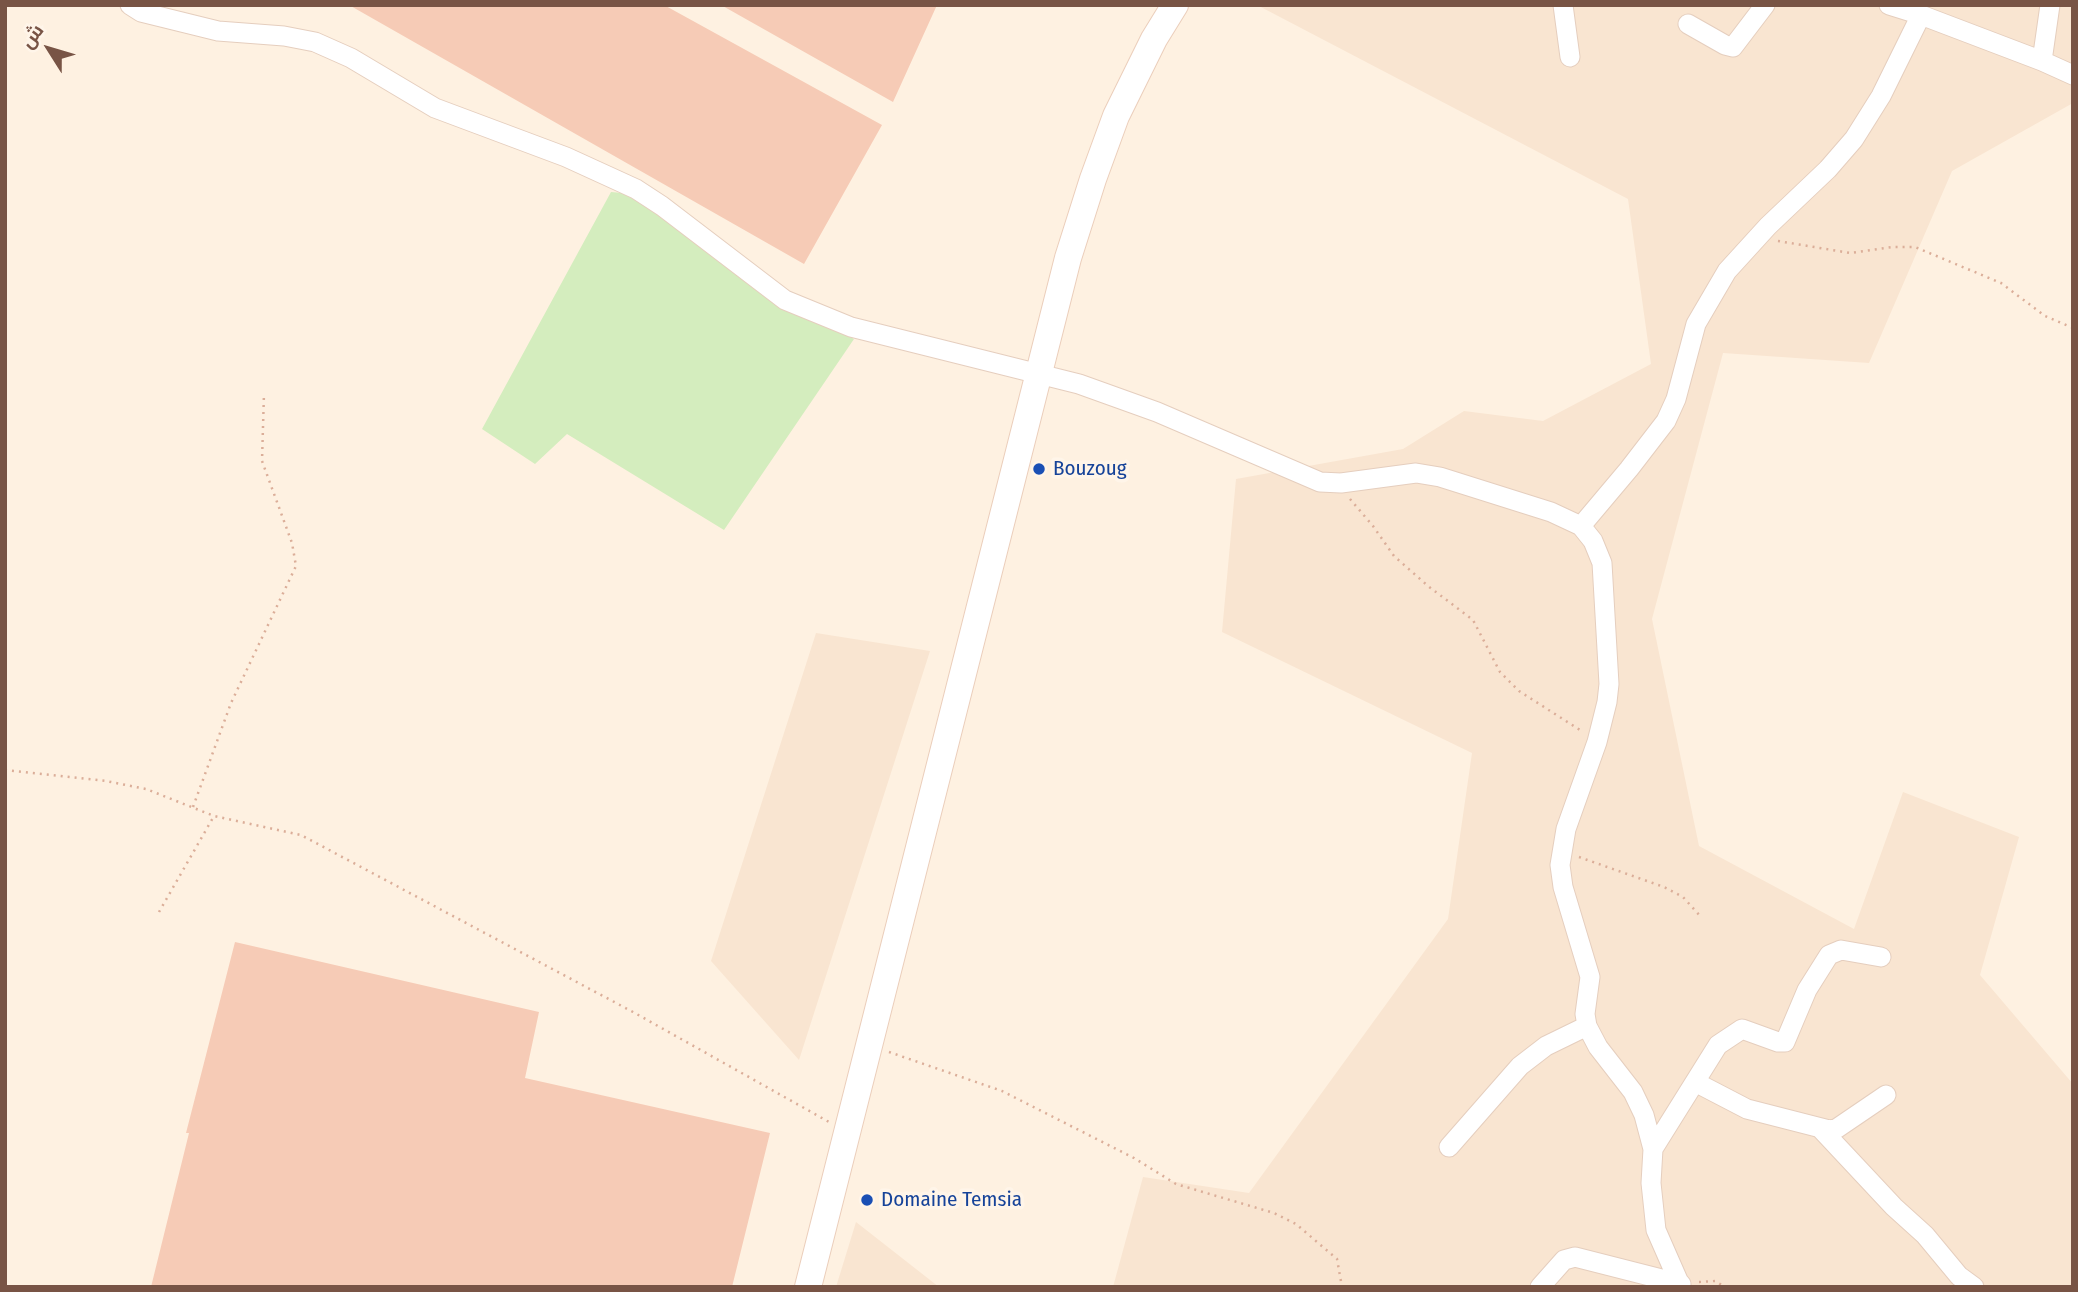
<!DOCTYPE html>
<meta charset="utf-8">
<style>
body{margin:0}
#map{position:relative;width:2078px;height:1292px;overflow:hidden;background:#fef1e1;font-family:"Fira Sans Condensed",Cairo,sans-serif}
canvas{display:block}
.frame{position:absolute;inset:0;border:7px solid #785445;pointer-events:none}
.north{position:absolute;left:14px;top:14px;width:70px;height:70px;-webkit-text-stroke:5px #fff5e9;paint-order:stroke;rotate:307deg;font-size:19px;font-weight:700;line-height:28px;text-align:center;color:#785445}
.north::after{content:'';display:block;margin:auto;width:24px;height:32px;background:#785445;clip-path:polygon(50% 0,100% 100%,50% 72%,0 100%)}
</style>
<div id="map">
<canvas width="2078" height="1292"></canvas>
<div class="frame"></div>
<div class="north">ش</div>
</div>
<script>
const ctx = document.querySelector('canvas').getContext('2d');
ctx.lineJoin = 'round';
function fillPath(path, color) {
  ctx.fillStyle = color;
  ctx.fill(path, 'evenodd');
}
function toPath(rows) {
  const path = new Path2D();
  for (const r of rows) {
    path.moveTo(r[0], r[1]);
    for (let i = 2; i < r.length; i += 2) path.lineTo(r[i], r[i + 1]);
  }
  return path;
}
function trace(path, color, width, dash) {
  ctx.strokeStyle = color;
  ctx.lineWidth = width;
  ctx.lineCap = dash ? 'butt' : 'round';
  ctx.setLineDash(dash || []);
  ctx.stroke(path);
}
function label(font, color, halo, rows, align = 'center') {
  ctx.font = font + ' "Fira Sans Condensed",sans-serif';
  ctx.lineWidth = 7;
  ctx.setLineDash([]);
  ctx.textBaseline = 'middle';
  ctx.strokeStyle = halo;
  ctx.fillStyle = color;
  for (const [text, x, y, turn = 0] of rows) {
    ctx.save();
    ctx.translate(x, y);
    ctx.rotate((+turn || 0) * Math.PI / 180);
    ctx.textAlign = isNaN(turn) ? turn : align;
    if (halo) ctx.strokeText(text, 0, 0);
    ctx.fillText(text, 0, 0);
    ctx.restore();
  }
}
const residential = toPath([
 [1257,5,2073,5,2073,103,1952,171,1869,363,1723,353,1652,619,1699,846,1854,929,1903,792,2019,837,1980,975,2073,1084,2073,1287,1113,1287,1143,1177,1249,1193,1448,919,1472,753,1222,632,1236,479,1403,449,1464,411,1543,421,1651,364,1628,199],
 [816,633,930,651,799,1060,711,961],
 [856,1222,939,1287,836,1287]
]);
const green = toPath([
 [611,192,633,194,766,291,854,339,724,530,567,434,535,464,482,429]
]);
const building = toPath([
 [349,5,664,5,882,125,804,264],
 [721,5,937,5,893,102],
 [235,942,539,1012,525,1078,770,1133,732,1287,151,1287,189,1133,186,1133]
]);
const path = toPath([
 [1778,241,1850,253,1892,247,1915,247,2001,283,2045,316,2073,328],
 [1350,499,1373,526,1394,556,1428,586,1473,620,1500,672,1519,691,1580,730],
 [5,770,106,781,146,789,214,816,301,835,633,1012,829,1122],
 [193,807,231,703,296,566,292,543,262,461,264,393],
 [1579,857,1664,887,1683,897,1701,917],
 [159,912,214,816],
 [889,1052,1002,1091,1134,1158,1176,1184,1274,1213,1296,1224,1337,1259,1342,1287],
 [1699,1282,1715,1281,1725,1287]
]);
const street = toPath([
 [130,5,141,12,218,31,284,36,315,42,351,58,435,108,566,157,636,189,662,206,785,300,851,327,1079,384,1157,412,1320,482,1341,483,1416,473,1440,477,1551,512,1581,526,1593,541,1602,563,1609,684,1607,702,1597,742,1566,829,1560,865,1563,887,1590,977,1585,1014,1587,1026,1598,1047,1633,1092,1644,1115,1653,1149,1651,1183,1656,1230,1681,1287],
 [1563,5,1570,57],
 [1889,5,1921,15,2042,61,2073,75],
 [1688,24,1725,45,1733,47,1765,5],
 [2042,61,2050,5],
 [1581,526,1629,469,1666,421,1676,399,1696,324,1727,271,1768,226,1828,169,1854,139,1881,96,1921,15],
 [1695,1082,1747,1109,1829,1130,1836,1129,1886,1095],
 [1821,1129,1894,1207,1925,1235,1959,1276,1974,1287],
 [1449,1147,1520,1066,1546,1046,1587,1026],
 [1653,1149,1718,1045,1742,1029,1778,1042,1785,1042,1807,990,1829,955,1841,950,1881,957],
 [1540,1287,1564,1260,1575,1257,1681,1284]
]);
const secondary = toPath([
 [808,1287,1068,258,1093,179,1116,116,1154,39,1175,5]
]);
const markers = [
 [1039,469,7,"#1a4fb4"],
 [867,1200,7,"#1a4fb4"]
];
const transitNames = [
 ["Bouzoug",1053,469],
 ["Domaine Temsia",881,1200]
];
fillPath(residential, '#f9e5d1');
fillPath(green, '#d4edbe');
fillPath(building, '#f6cbb6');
trace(street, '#e5cebe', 21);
trace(secondary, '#ebcebb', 28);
trace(path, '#dbae99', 2.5, [2, 5]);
trace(street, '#fff', 19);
trace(secondary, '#fff', 26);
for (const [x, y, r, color] of markers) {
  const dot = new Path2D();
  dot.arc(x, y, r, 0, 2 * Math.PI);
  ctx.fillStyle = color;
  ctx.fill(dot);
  trace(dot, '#fff5e9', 2.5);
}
label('21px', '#164399', '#fff5e9', transitNames, 'left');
</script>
